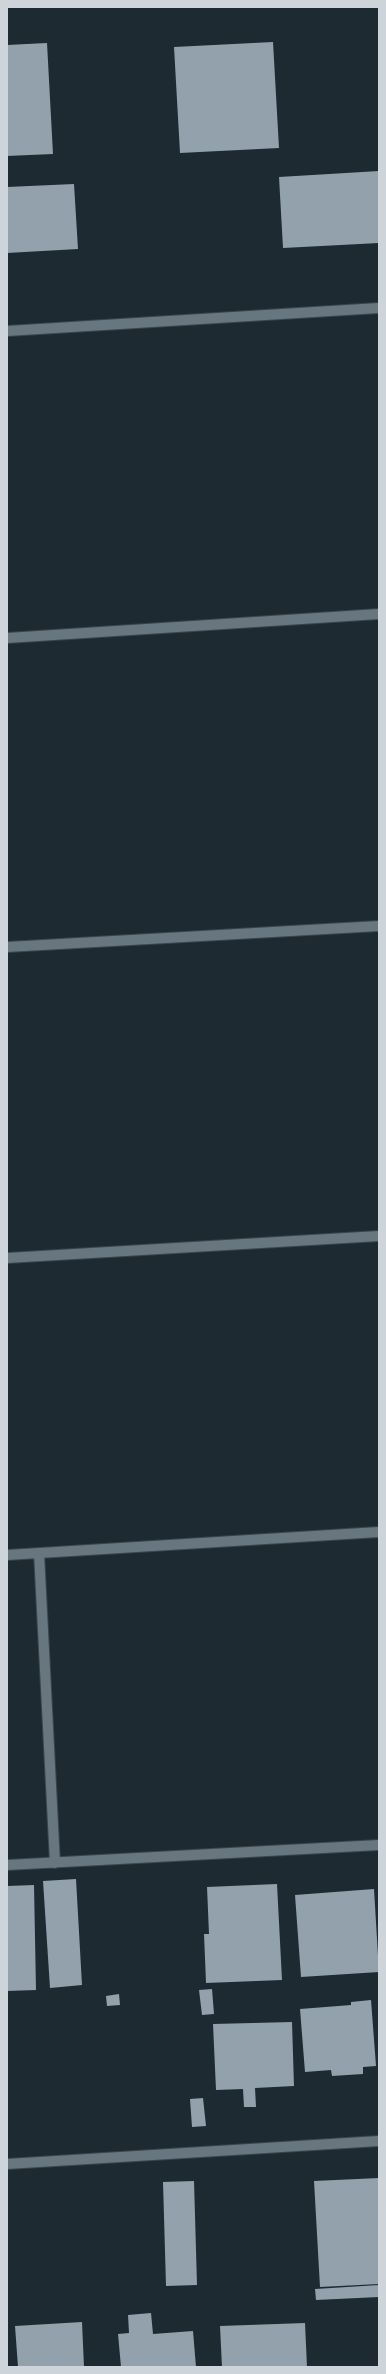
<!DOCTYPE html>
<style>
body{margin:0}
#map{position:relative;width:386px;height:2374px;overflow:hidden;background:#1e2a32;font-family:"DejaVu Sans",sans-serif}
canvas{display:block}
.frame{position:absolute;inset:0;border:8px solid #cdd5db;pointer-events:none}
</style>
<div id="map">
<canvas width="386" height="2374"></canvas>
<div class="frame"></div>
</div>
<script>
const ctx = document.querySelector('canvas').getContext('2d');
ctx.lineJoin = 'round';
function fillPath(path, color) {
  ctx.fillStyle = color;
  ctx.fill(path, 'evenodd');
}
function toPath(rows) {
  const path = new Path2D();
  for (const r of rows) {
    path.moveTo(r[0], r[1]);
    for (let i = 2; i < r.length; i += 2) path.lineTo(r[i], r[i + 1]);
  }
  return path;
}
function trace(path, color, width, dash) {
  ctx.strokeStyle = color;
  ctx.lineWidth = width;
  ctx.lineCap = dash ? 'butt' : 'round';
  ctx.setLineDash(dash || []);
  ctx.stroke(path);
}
const building = toPath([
 [273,42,279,148,180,153,174,47],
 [47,43,53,154,7,156,7,45],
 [379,171,379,243,283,248,279,177],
 [74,184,78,249,7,253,7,187],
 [76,1879,82,1985,50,1988,43,1881],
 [277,1884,282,1980,206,1983,204,1934,209,1934,207,1887],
 [34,1885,36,1990,7,1991,7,1886],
 [374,1889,379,1972,301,1977,295,1895],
 [212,1989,214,2014,202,2015,199,1990],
 [119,1994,120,2005,107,2006,106,1996],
 [371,2000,376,2066,363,2067,363,2074,332,2076,331,2070,305,2072,300,2009,351,2005,351,2002],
 [292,2022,294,2086,255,2088,256,2107,244,2107,243,2089,216,2090,213,2024],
 [203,2098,206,2126,192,2127,190,2099],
 [379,2178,379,2284,320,2287,314,2181],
 [194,2181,197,2285,166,2286,163,2182],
 [379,2285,379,2297,316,2300,315,2289],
 [151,2313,153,2334,193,2331,196,2367,121,2367,118,2334,129,2333,128,2315],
 [82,2322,84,2367,18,2367,15,2326],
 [305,2323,307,2367,222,2367,220,2326]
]);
const street = toPath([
 [7,331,379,308],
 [7,638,379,614],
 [7,947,379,926],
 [7,1258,379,1236],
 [39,1553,55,1863],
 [7,1555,379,1532],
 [7,1865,379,1845],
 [7,2164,379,2141]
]);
fillPath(building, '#92a1ac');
trace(street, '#3a454c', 12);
trace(street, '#687680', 10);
</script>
